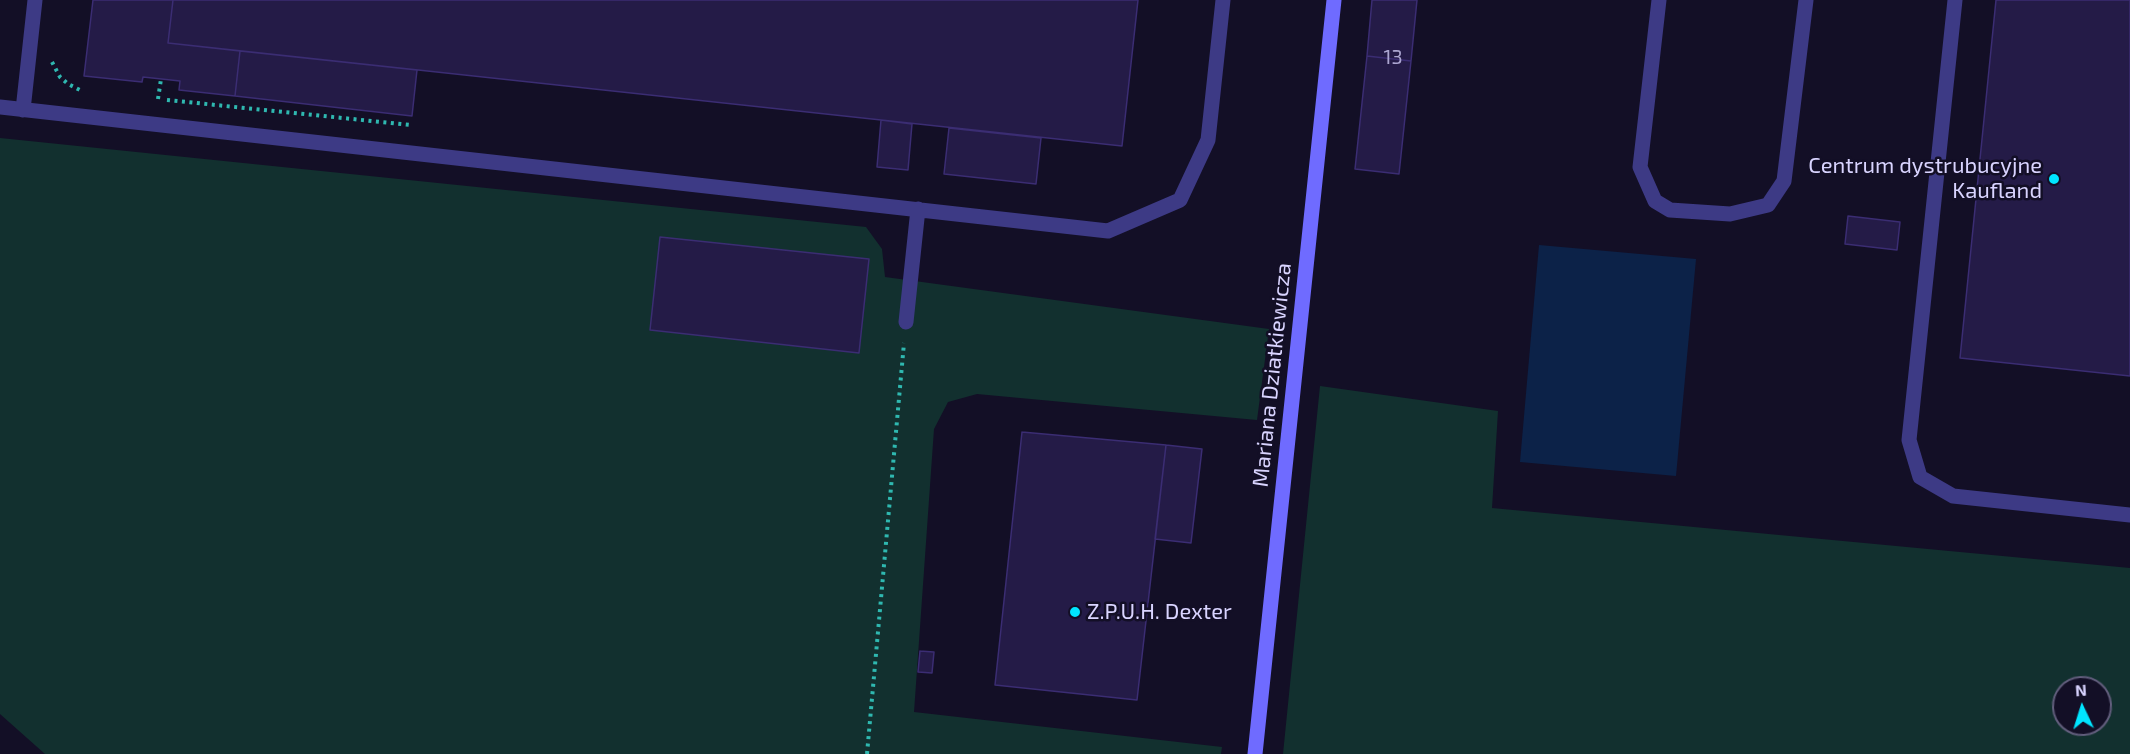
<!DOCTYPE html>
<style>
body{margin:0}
#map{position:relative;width:2130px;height:754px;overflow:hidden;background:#130f26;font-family:"Exo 2",sans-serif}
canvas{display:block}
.north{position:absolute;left:2052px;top:676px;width:60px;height:60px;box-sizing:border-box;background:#130f26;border:2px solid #625e7d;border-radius:50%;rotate:356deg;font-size:16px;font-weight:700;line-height:24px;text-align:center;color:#d9d4ff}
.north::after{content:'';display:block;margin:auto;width:21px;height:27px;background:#00e5ff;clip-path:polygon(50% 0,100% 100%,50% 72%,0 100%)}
</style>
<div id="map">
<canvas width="2130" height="754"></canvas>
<div class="north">N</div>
</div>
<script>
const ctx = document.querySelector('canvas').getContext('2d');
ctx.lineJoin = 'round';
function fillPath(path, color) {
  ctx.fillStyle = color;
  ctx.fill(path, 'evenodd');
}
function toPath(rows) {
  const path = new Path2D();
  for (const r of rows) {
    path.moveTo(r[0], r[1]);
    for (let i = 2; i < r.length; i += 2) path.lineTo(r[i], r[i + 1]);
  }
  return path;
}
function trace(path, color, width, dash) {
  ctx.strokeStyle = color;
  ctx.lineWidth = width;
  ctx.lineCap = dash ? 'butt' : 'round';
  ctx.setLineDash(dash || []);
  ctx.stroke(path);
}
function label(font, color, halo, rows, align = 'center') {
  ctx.font = font + ' "Exo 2",sans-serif';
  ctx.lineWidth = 5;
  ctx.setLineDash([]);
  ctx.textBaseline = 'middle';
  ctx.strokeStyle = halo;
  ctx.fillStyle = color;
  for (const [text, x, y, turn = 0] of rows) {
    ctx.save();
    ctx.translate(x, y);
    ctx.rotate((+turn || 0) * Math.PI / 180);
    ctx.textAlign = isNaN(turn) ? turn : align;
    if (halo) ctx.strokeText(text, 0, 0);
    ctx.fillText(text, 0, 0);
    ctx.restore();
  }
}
const green = toPath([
 [0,138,866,227,882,249,885,277,1269,329,1257,420,977,394,948,402,934,429,914,712,1222,747,1221,754,45,754,0,714],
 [1320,386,1498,411,1492,508,2130,568,2130,754,1283,754],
 [2064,688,2100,688,2100,724,2064,724]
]);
const water = toPath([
 [1539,245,1696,259,1676,476,1520,462]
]);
const building = toPath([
 [93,0,173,0,168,43,240,51,235,96,179,90,180,81,143,77,142,82,84,76,93,0],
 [173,0,1138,0,1122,146,168,43,173,0],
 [1372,0,1417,0,1411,61,1367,56,1372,0],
 [1996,0,2130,0,2130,376,1960,358,1996,0],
 [240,51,417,70,412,116,235,96,240,51],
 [1367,56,1411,61,1399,174,1355,169,1367,56],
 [881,120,912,124,908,170,877,167,881,120],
 [949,128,1041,138,1036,184,944,174,949,128],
 [1848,216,1900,222,1897,250,1845,244,1848,216],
 [660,237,869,259,859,353,650,330,660,237],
 [1022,432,1166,445,1137,700,995,685,1022,432],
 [1166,445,1202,449,1191,543,1155,539,1166,445],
 [920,651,934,652,932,673,918,672,920,651]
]);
const path = toPath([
 [52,62,60,77,68,84,82,91],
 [158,99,161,79],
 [167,100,411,125],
 [867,754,904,343]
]);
const lane = toPath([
 [1659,0,1640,167,1655,201,1670,210,1730,214,1768,205,1784,181,1806,0],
 [1955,0,1909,440,1920,477,1953,496,2130,515],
 [0,107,1108,231,1180,200,1208,140,1223,0],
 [23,110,35,0],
 [906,322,918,209]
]);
const secondary = toPath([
 [1255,754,1334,0]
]);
const markers = [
 [2054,179,6,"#00e5ff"],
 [1075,612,6,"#00e5ff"]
];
const numberNames = [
 ["13",1393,57]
];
const poiNames = [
 ["Centrum dystrubucyjne",2042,166],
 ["Kaufland",2042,191],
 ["Z.P.U.H. Dexter",1087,612,"left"]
];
const streetNames = [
 ["Mariana Dziatkiewicza",1272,375,-84]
];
fillPath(green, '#12302f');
fillPath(water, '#0c2248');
fillPath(building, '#241b47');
trace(building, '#3b2d73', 1.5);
trace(path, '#2fb8b0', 4, [3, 4.5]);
trace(lane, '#3d3a85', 15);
trace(secondary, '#6f6bff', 15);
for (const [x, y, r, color] of markers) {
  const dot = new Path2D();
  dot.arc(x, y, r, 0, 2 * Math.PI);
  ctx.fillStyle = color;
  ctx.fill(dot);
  trace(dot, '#130f26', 2);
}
label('20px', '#aca6d1', null, numberNames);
label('22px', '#d9d4ff', '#130f26', poiNames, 'right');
label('22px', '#d9d4ff', '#130f26', streetNames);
</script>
